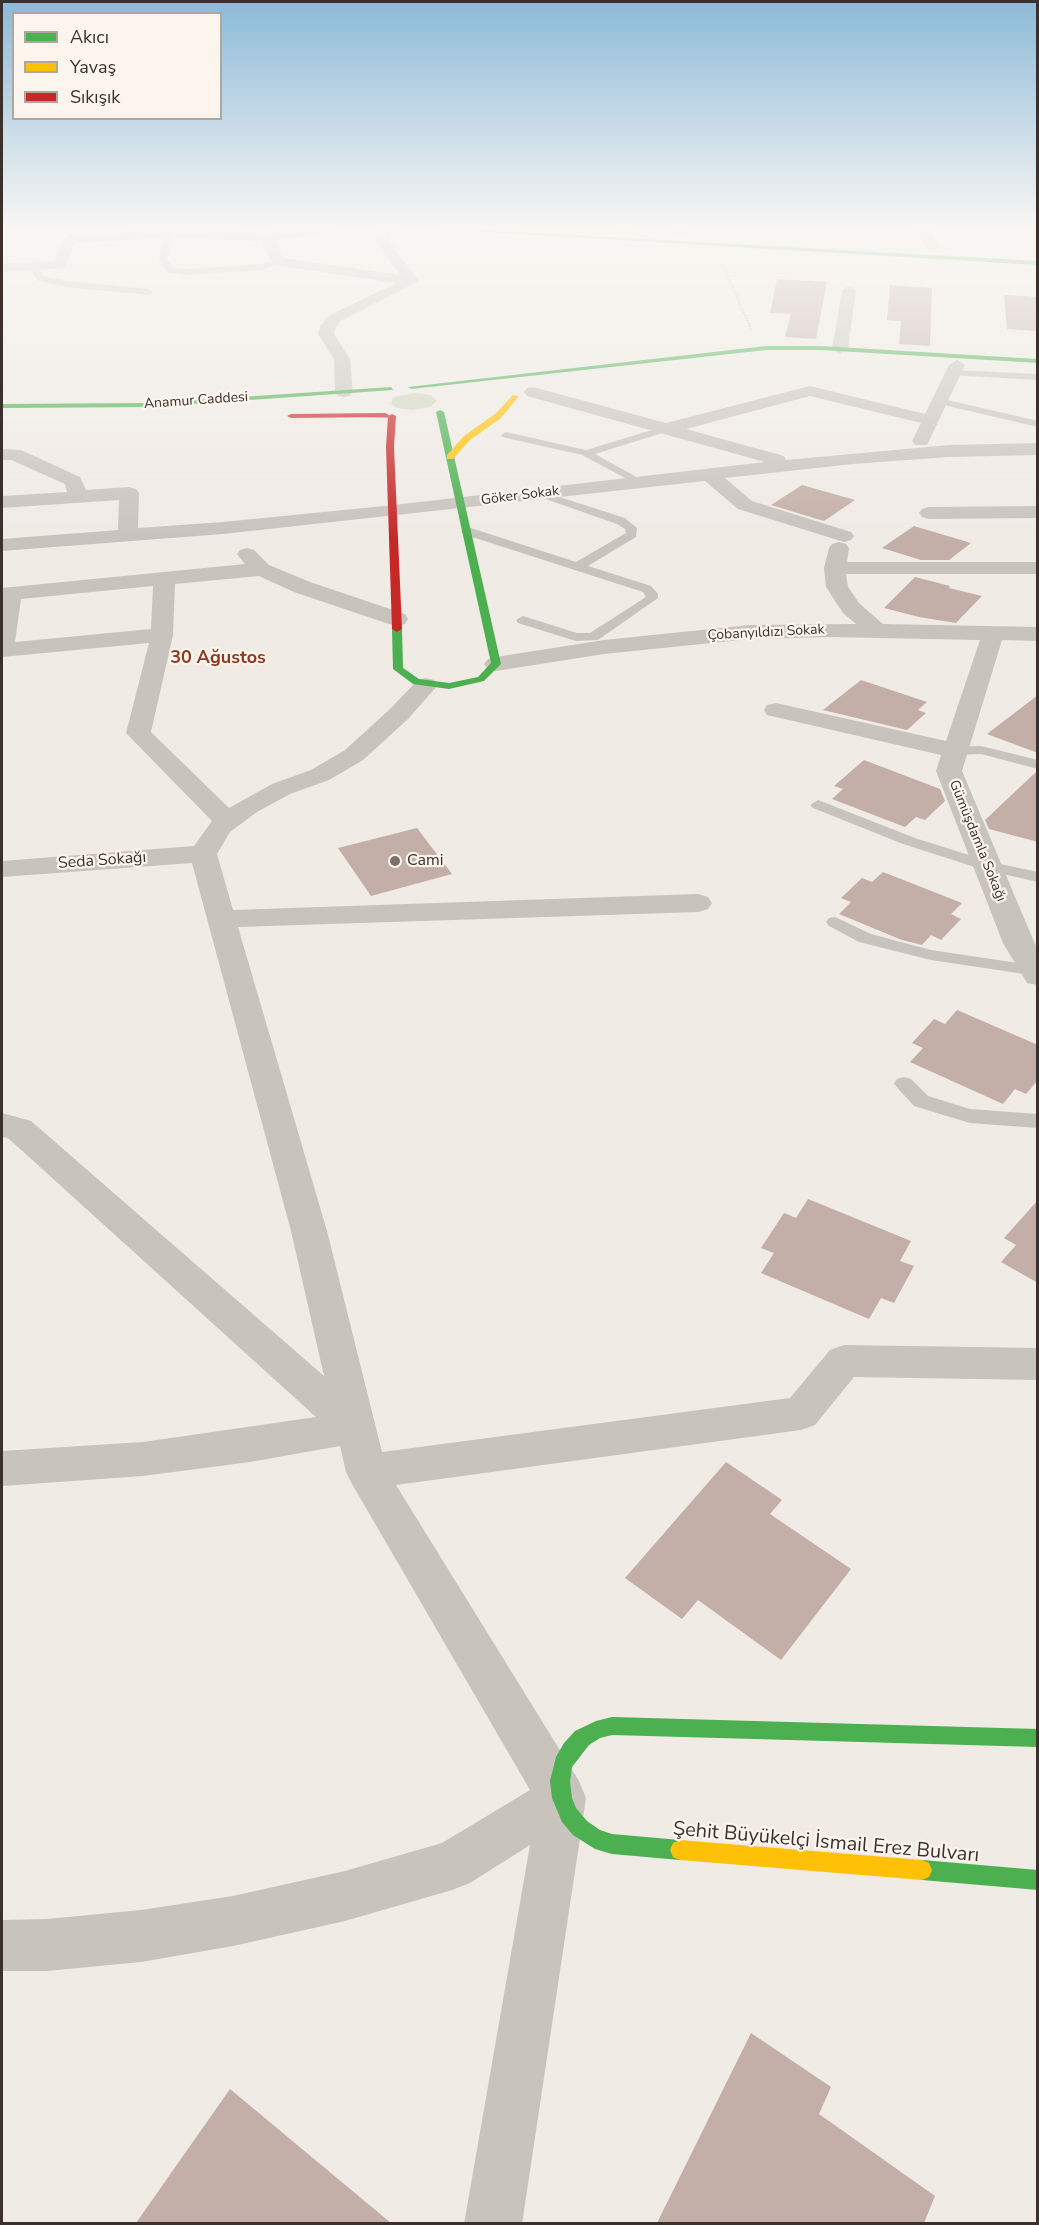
<!DOCTYPE html>
<meta charset="utf-8">
<style>
body{margin:0}
#map{position:relative;width:1039px;height:2225px;overflow:hidden;background:#f0ebe5;font-family:"Nunito Sans",sans-serif}
canvas{display:block}
.frame{position:absolute;inset:0;border:3px solid #3b302b;pointer-events:none}
.legend{position:absolute;left:12px;top:12px;width:210px;height:108px;box-sizing:border-box;background:#fbf5ee;border:2px solid #aea6a0;margin:0;padding:8px 10px;list-style:none;font-size:18px;color:#3b302b}
.legend li{display:flex;align-items:center;gap:12px;height:30px}
.legend b{width:30px;border:2px solid #aea6a0}
</style>
<div id="map">
<canvas width="1039" height="2225"></canvas>
<div class="frame"></div>
<ul class="legend">
<li><b style="height:8px;background:#4caf50"></b>Akıcı</li>
<li><b style="height:8px;background:#ffc107"></b>Yavaş</li>
<li><b style="height:8px;background:#c62828"></b>Sıkışık</li>
</ul>
</div>
<script>
const ctx = document.querySelector('canvas').getContext('2d');
ctx.lineJoin = 'round';
function fillPath(path, color) {
  ctx.fillStyle = color;
  ctx.fill(path, 'evenodd');
}
function toPath(rows) {
  const path = new Path2D();
  for (const r of rows) {
    path.moveTo(r[0], r[1]);
    for (let i = 2; i < r.length; i += 2) path.lineTo(r[i], r[i + 1]);
  }
  return path;
}
function trace(path, color, width, dash) {
  ctx.strokeStyle = color;
  ctx.lineWidth = width;
  ctx.lineCap = dash ? 'butt' : 'round';
  ctx.setLineDash(dash || []);
  ctx.stroke(path);
}
function label(font, color, halo, rows, align = 'center') {
  ctx.font = font + ' "Nunito Sans",sans-serif';
  ctx.lineWidth = 4.5;
  ctx.setLineDash([]);
  ctx.textBaseline = 'middle';
  ctx.strokeStyle = halo;
  ctx.fillStyle = color;
  for (const [text, x, y, turn = 0] of rows) {
    ctx.save();
    ctx.translate(x, y);
    ctx.rotate((+turn || 0) * Math.PI / 180);
    ctx.textAlign = isNaN(turn) ? turn : align;
    if (halo) ctx.strokeText(text, 0, 0);
    ctx.fillText(text, 0, 0);
    ctx.restore();
  }
}
const green = toPath([
 [414,393,431,395,437,401,430,407,413,410,397,408,391,404,393,397]
]);
const building = toPath([
 [777,279,827,282,816,339,785,337,791,314,770,313],
 [890,285,932,288,930,346,899,344,901,321,887,320],
 [1004,295,1038,297,1038,331,1007,329],
 [802,485,855,500,824,521,771,505],
 [914,526,971,543,949,560,921,560,882,548],
 [915,577,950,586,949,588,982,596,956,623,919,617,884,608],
 [861,680,927,702,918,710,926,713,907,730,823,710],
 [1038,695,1038,753,987,734],
 [864,760,940,789,945,801,925,820,916,817,905,827,832,799,843,789,834,786],
 [1037,771,1038,842,989,829,985,820],
 [417,828,452,874,371,896,338,848],
 [883,872,962,903,951,914,961,919,941,940,931,935,922,945,902,940,839,914,851,902,841,898,862,878,872,882],
 [957,1010,1038,1045,1038,1080,1026,1094,1015,1089,1003,1104,910,1062,923,1048,912,1043,934,1019,945,1024],
 [808,1199,911,1241,900,1261,914,1266,894,1303,881,1298,869,1319,761,1273,774,1253,761,1248,784,1213,796,1218],
 [1038,1200,1038,1283,1001,1262,1016,1245,1004,1238],
 [726,1462,782,1500,770,1514,851,1569,781,1660,698,1600,682,1619,625,1578],
 [751,2033,831,2087,819,2114,935,2196,924,2223,657,2223],
 [230,2089,391,2223,136,2223]
]);
const path = toPath([
 [723,265,751,329]
]);
const lane = toPath([
 [169,232,173,234,167,259,173,268,185,269,261,264,278,259,282,262,262,270,185,275,167,272,159,259,165,234,169,232],
 [33,263,36,264,43,276,66,281,149,289,153,292,149,295,66,287,40,281,37,280,29,266,33,263],
 [953,370,1038,374,1038,380,950,375,948,373,953,370],
 [939,398,1038,421,1038,427,935,403,935,399,939,398],
 [665,426,670,429,669,431,595,454,642,480,642,484,638,485,582,455,502,437,501,435,506,432,586,450,665,426],
 [541,491,625,518,637,528,636,537,588,566,651,586,658,594,658,598,598,640,576,641,518,623,516,620,523,616,577,633,590,633,646,597,643,592,463,534,461,531,467,527,471,528,576,562,626,533,625,529,617,524,537,496,537,492,541,491],
 [981,746,1038,760,1038,769,981,754,955,755,948,751,955,747,981,746],
 [818,800,915,838,991,862,1038,872,1038,882,981,869,903,844,813,808,810,805,818,800],
 [835,917,871,934,931,950,1038,966,1038,976,931,960,859,942,829,926,826,922,829,918,835,917],
 [904,1077,911,1079,928,1096,970,1109,1038,1114,1038,1128,970,1123,914,1106,894,1084,897,1079,904,1077]
]);
const street = toPath([
 [313,227,334,227,332,230,311,236,275,240,284,258,400,275,375,241,380,227,394,227,389,241,419,281,340,321,336,327,334,334,350,359,353,392,350,396,344,397,338,396,335,392,334,359,318,334,320,326,330,315,396,283,273,265,262,241,169,238,75,243,65,268,2,272,2,264,54,261,63,239,70,235,169,230,267,233,313,227],
 [616,227,630,227,630,230,623,234,618,233,616,227],
 [672,227,686,227,687,233,685,236,675,236,672,227],
 [916,227,930,227,939,246,937,249,927,249,916,227],
 [849,286,856,290,848,349,840,354,832,349,842,290,849,286],
 [957,360,965,365,927,445,915,445,912,441,921,423,810,396,686,429,784,456,786,460,949,445,1038,443,1038,455,949,457,853,464,725,478,752,501,851,532,854,536,851,540,844,542,738,509,705,481,223,534,2,551,2,539,118,530,119,500,2,508,2,496,67,492,65,484,11,460,2,460,2,449,21,450,80,477,86,490,129,487,136,489,139,493,138,528,223,522,394,505,765,462,527,396,524,392,527,388,533,387,666,423,810,386,925,414,949,365,957,360],
 [1038,506,1038,518,929,519,922,517,919,513,922,509,929,507,1038,506],
 [839,542,846,544,849,548,847,562,1038,562,1038,574,846,574,848,587,859,603,883,624,1038,627,1038,641,1002,640,962,771,1038,951,1038,985,1027,983,1003,943,936,771,941,755,767,715,764,710,767,705,776,703,946,741,980,640,829,637,750,639,604,654,496,671,488,669,484,664,488,659,496,657,604,640,750,625,856,624,843,613,826,587,824,568,829,548,832,544,839,542],
 [247,548,254,550,269,565,310,582,405,614,408,619,405,624,397,626,389,624,294,592,259,576,175,584,173,635,151,732,229,808,272,784,311,770,345,750,390,709,418,680,426,678,434,680,438,685,408,719,363,760,329,780,290,794,257,812,230,832,217,854,233,910,698,894,708,897,712,903,708,909,698,912,238,927,327,1231,382,1452,790,1398,830,1350,844,1345,1038,1348,1038,1380,854,1377,815,1425,801,1430,396,1485,579,1781,586,1798,522,2224,464,2224,530,1845,470,1883,452,1890,345,1921,233,1946,141,1962,47,1971,2,1971,2,1920,47,1919,141,1910,233,1896,345,1871,442,1843,530,1790,352,1484,346,1472,340,1446,250,1462,143,1476,2,1486,2,1451,143,1442,316,1417,8,1138,2,1137,2,1113,31,1121,324,1376,291,1231,192,863,2,877,2,861,194,846,212,821,126,733,149,643,2,657,2,588,245,564,237,554,240,550,247,548],
 [153,586,151,629,15,642,21,599,153,586]
]);
const fast = toPath([
 [400,227,431,227,1038,261,1038,265,400,227],
 [766,346,821,346,1038,359,1038,363,821,350,766,350,411,389,408,387,766,346],
 [391,387,393,390,150,407,2,408,2,404,150,403,391,387],
 [440,410,444,412,501,664,484,681,449,689,413,684,393,669,392,629,397,626,402,629,403,668,419,679,449,683,478,677,491,663,436,412,440,410],
 [612,1717,1038,1729,1038,1747,612,1735,600,1738,589,1745,572,1767,570,1781,572,1798,576,1808,587,1821,600,1830,612,1834,680,1840,687,1843,690,1850,687,1857,680,1860,612,1854,595,1849,573,1835,562,1822,552,1798,550,1781,556,1757,564,1743,575,1731,596,1721,612,1717],
 [922,1860,1038,1870,1038,1890,922,1880,915,1877,912,1870,915,1863,922,1860]
]);
const slow = toPath([
 [513,395,519,396,501,418,470,440,453,459,447,459,447,455,464,436,495,414,513,395],
 [680,1840,922,1860,929,1863,932,1870,929,1877,922,1880,680,1860,673,1857,670,1850,673,1843,680,1840]
]);
const jam = toPath([
 [385,413,389,415,388,417,291,418,287,416,291,414,385,413],
 [392,414,396,416,394,447,402,629,397,632,392,629,386,447,388,416,392,414]
]);
const markers = [
 [395,861,6,"#7a716c"]
];
const farStreetnames = [
 ["Anamur Caddesi",196,401,-4],
 ["Göker Sokak",520,496,-7],
 ["Çobanyıldızı Sokak",766,633,-3],
 ["Gümüşdamla Sokağı",977,841,68]
];
const streetNames = [
 ["Seda Sokağı",102,861,-4]
];
const poiNames = [
 ["Cami",407,861]
];
const farDistrictnames = [
 ["30 Ağustos",218,659]
];
const nearStreetnames = [
 ["Şehit Büyükelçi İsmail Erez Bulvarı",826,1843,5]
];
fillPath(green, '#d1d6bf');
fillPath(building, '#c3afa7');
trace(path, '#c2bbb6', 1.5, [1.5, 1.5]);
fillPath(lane, '#c9c3be');
fillPath(street, '#c9c3be');
fillPath(fast, '#4caf50');
fillPath(slow, '#ffc107');
fillPath(jam, '#c62828');
const sky = ctx.createLinearGradient(0, 0, 0, 538);
sky.addColorStop(0, '#8bbad8');
sky.addColorStop(0.42, '#f8f6f3');
sky.addColorStop(1, '#f8f6f300');
ctx.fillStyle = sky;
ctx.fillRect(0, 0, 1039, 538);
for (const [x, y, r, color] of markers) {
  const dot = new Path2D();
  dot.arc(x, y, r, 0, 2 * Math.PI);
  ctx.fillStyle = color;
  ctx.fill(dot);
  trace(dot, '#fbf5ee', 2);
}
label('14px', '#3b302b', '#fbf5ee', farStreetnames);
label('16px', '#3b302b', '#fbf5ee', streetNames);
label('16px', '#3b302b', '#fbf5ee', poiNames, 'left');
label('bold 18px', '#8c3b22', '#fbf5ee', farDistrictnames);
label('20px', '#3b302b', '#fbf5ee', nearStreetnames);
</script>
